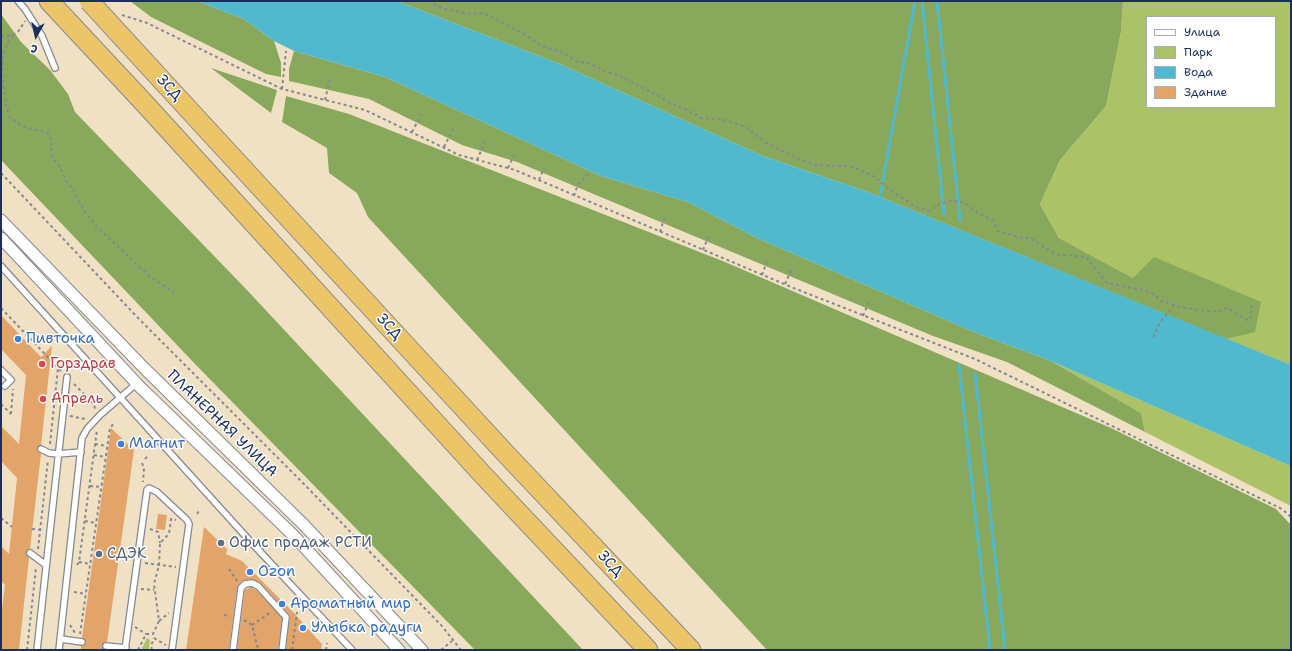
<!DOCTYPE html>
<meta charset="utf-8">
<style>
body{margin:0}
#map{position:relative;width:1292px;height:651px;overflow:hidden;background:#f1e1c4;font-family:"Shantell Sans",sans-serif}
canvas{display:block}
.frame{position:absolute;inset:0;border:2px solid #1b2f5e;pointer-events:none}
.legend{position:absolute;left:1146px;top:16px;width:130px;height:92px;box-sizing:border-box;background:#fff;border:1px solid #a4acbf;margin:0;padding:5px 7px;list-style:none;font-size:12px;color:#1b2f5e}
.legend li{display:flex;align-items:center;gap:8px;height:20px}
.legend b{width:20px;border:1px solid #a4acbf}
.north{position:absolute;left:16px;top:16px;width:40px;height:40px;-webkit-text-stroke:3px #fff;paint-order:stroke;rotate:188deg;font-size:11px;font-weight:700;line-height:16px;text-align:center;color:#1b2f5e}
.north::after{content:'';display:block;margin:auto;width:14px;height:18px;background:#1b2f5e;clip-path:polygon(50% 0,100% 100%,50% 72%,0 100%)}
</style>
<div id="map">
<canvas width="1292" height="651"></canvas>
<div class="frame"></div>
<ul class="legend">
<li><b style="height:5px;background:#fff"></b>Улица</li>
<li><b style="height:11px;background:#abc267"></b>Парк</li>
<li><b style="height:11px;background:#50b9cd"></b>Вода</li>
<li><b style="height:11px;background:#e3a469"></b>Здание</li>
</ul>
<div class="north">С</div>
</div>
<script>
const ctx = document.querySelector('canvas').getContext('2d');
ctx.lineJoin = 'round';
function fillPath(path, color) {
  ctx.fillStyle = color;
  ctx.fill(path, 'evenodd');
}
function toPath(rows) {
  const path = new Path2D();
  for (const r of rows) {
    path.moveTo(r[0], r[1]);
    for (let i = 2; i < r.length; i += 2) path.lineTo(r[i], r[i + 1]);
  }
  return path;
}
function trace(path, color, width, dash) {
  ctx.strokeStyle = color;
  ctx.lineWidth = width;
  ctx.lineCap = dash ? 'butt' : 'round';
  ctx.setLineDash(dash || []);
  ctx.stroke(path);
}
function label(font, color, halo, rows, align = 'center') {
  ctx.font = font + ' "Shantell Sans",sans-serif';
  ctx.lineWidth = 3;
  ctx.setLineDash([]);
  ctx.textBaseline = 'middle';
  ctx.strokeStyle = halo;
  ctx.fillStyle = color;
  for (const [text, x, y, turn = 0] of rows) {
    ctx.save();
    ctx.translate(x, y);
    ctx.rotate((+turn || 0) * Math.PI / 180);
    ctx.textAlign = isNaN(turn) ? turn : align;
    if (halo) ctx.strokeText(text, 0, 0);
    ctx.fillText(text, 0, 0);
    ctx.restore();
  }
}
const green = toPath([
 [1123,1,1291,1,1291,365,1226,339,1255,331,1133,278,1059,238,1040,204,1060,160,1106,106,1121,32],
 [1147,17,1275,17,1275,107,1147,107],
 [1051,361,1291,466,1291,506,1145,432,1141,413],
 [147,638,150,640,149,650,141,650]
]);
const forest = toPath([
 [130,1,197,1,244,19,274,41,281,63,281,77,266,74,151,17],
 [397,1,1123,1,1121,32,1106,106,1060,160,1040,204,1059,238,1133,278,1154,257,1261,302,1255,332,1226,339,868,192,763,156,560,64],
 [1,14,21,42,50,70,68,94,75,112,246,289,583,650,475,650,197,366,1,160],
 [294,51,385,77,601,176,688,202,757,238,974,332,1051,361,1141,413,1145,432,1007,362,933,336,517,162,462,145,369,99,289,81,289,69],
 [211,68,277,90,271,113],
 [286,96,349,114,725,262,1111,428,1276,509,1291,525,1291,650,767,650,368,217,357,193,329,173,327,148,282,122]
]);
const water = toPath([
 [197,1,397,1,560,64,763,156,868,192,1291,365,1291,466,1051,361,974,332,757,238,688,202,601,176,385,77,294,51,274,41,244,19]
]);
const stream = toPath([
 [922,1,944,214],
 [937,1,960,220],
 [880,197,915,1],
 [959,365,990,650],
 [975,373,1005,650]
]);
const building = toPath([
 [1,315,41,357,52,346,41,445,37,449,41,454,30,549,26,553,29,558,19,650,1,650,1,617,5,585,1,581,1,546,9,554,17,478,1,461,1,426,19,444,26,375,1,349],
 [111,428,134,450,107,642,102,645,105,650,81,650,81,646,85,645,86,642,82,638],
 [158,514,167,515,165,530,156,529],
 [204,527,227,549,226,554,242,561,294,613,322,644,321,650,286,650,290,615,261,583,251,579,242,581,237,587,229,650,186,650],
 [251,587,255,589,282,618,278,650,237,650,245,590]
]);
const path = toPath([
 [428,1,444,9,470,14,484,13,524,34,541,46,561,52,578,62,589,63,606,72,618,75,659,96,666,101,695,114,701,118,721,119,746,127,766,143,799,159,815,165,848,166,858,169,875,177,891,191,918,208,930,211,939,204,951,201,963,202,980,214,993,221,998,231,1021,238,1030,238,1055,254,1086,257,1107,283,1143,290,1152,293,1163,302,1185,308,1217,312,1227,308,1247,320,1250,320,1252,305],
 [122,15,147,23,282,89,365,110,459,155,515,170,796,289,975,359,1282,509,1291,517],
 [13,35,9,39,3,54,2,72,6,106,10,117,22,126,48,133,52,141,51,152,53,158,60,167,66,181,73,189,84,211,96,226,149,276,175,293],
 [1,37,13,35,18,32,25,21],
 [282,89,286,51],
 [325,100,330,79],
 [412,132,421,115],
 [444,147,453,129],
 [477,160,485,142],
 [508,168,514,155],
 [1,173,139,319,300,480,441,625,461,650],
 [539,180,544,168],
 [574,196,578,184,588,174],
 [660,232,665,216],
 [703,250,709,235],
 [762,275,768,258],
 [785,284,792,268],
 [1,308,62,372],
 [863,316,870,299],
 [1153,337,1160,322,1174,306],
 [74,384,94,404,95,409],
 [1,404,11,414],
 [11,414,13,389],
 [70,416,85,419],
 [50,444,58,368],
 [95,444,107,446],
 [94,455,106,457],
 [145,459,148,456],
 [142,463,144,468,143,482],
 [90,486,101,487],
 [197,514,199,511],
 [1,518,12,527],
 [85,521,96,523],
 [32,529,41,530],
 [150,529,158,532,160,543],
 [38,549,48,460],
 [79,562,90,564],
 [145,563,176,567],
 [77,565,79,562,97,430],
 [229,569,237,581],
 [141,589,154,590],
 [74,592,86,594],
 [224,615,230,616],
 [244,620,252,625,258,649],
 [159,621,169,613],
 [70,625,75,633],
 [252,625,271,612],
 [135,627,146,634],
 [80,634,110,428,115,422],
 [154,638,166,645],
 [27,650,36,568],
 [138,650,146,634,153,634,159,621,154,584,159,565,160,543,169,534,171,519,176,520],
 [152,650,151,646,154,638],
 [258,650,264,650],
 [292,650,297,612],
 [326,650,327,643],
 [441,650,452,641]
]);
const service = toPath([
 [18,1,25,9,42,36,55,68],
 [1,266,250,541,352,650],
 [1,370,11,380,5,386],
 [41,449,49,453,58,454,81,452],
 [30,553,46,565],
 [61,639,82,642],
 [106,646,126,648],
 [37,650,67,377],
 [59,650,82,438,87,429,100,415,136,384],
 [125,650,147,490,149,488,157,492,187,520,189,524,172,650],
 [233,650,241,588,245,584,252,583,258,586,286,617,282,650]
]);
const minor = toPath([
 [1,220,144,368,304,525,422,650],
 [1,238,140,387,294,536,399,650]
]);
const motorway = toPath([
 [49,1,146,105,483,475,648,650],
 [167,86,506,454,691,650]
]);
const motorwayBridge = toPath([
 [89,1,167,86]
]);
const markers = [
 [18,339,4,"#3f7fe0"],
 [42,364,4,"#e0444e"],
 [43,399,4,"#e0444e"],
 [121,444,4,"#3f7fe0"],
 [221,543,4,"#5c6f8a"],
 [99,554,4,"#5c6f8a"],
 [250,572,4,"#3f7fe0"],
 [282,604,4,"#3f7fe0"],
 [303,628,4,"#3f7fe0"]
];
const streetNames = [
 ["ЗСД",169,88,47],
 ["ЗСД",389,327,47],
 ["ПЛАНЕРНАЯ УЛИЦА",222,424,44],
 ["ЗСД",610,564,47]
];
const shopNames = [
 ["Пивточка",26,339],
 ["Магнит",129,444],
 ["Ozon",258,572],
 ["Ароматный мир",290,604],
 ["Улыбка радуги",311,628]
];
const healthNames = [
 ["Горздрав",50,364],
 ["Апрель",51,399]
];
const serviceNames = [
 ["Офис продаж РСТИ",229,543],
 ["СДЭК",107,554]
];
fillPath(green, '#abc267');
fillPath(forest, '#88a85c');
fillPath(water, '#50b9cd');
trace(stream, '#50b9cd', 3);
fillPath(building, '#e3a469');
trace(service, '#868891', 8);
trace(minor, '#868891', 13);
trace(motorway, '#868891', 21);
trace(path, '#868891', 2, [3, 3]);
trace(service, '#fff', 5.5);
trace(minor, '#fff', 11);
trace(motorway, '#edc569', 19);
trace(motorwayBridge, '#868891', 21, []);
trace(motorwayBridge, '#edc569', 19);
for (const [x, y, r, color] of markers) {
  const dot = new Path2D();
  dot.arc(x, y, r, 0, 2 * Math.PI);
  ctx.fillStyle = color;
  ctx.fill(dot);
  trace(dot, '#fff', 1.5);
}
label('15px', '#1b2f5e', '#fff', streetNames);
label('15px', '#366cbe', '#fff', shopNames, 'left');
label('15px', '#be3a42', '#fff', healthNames, 'left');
label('15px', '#4e5e75', '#fff', serviceNames, 'left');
</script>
